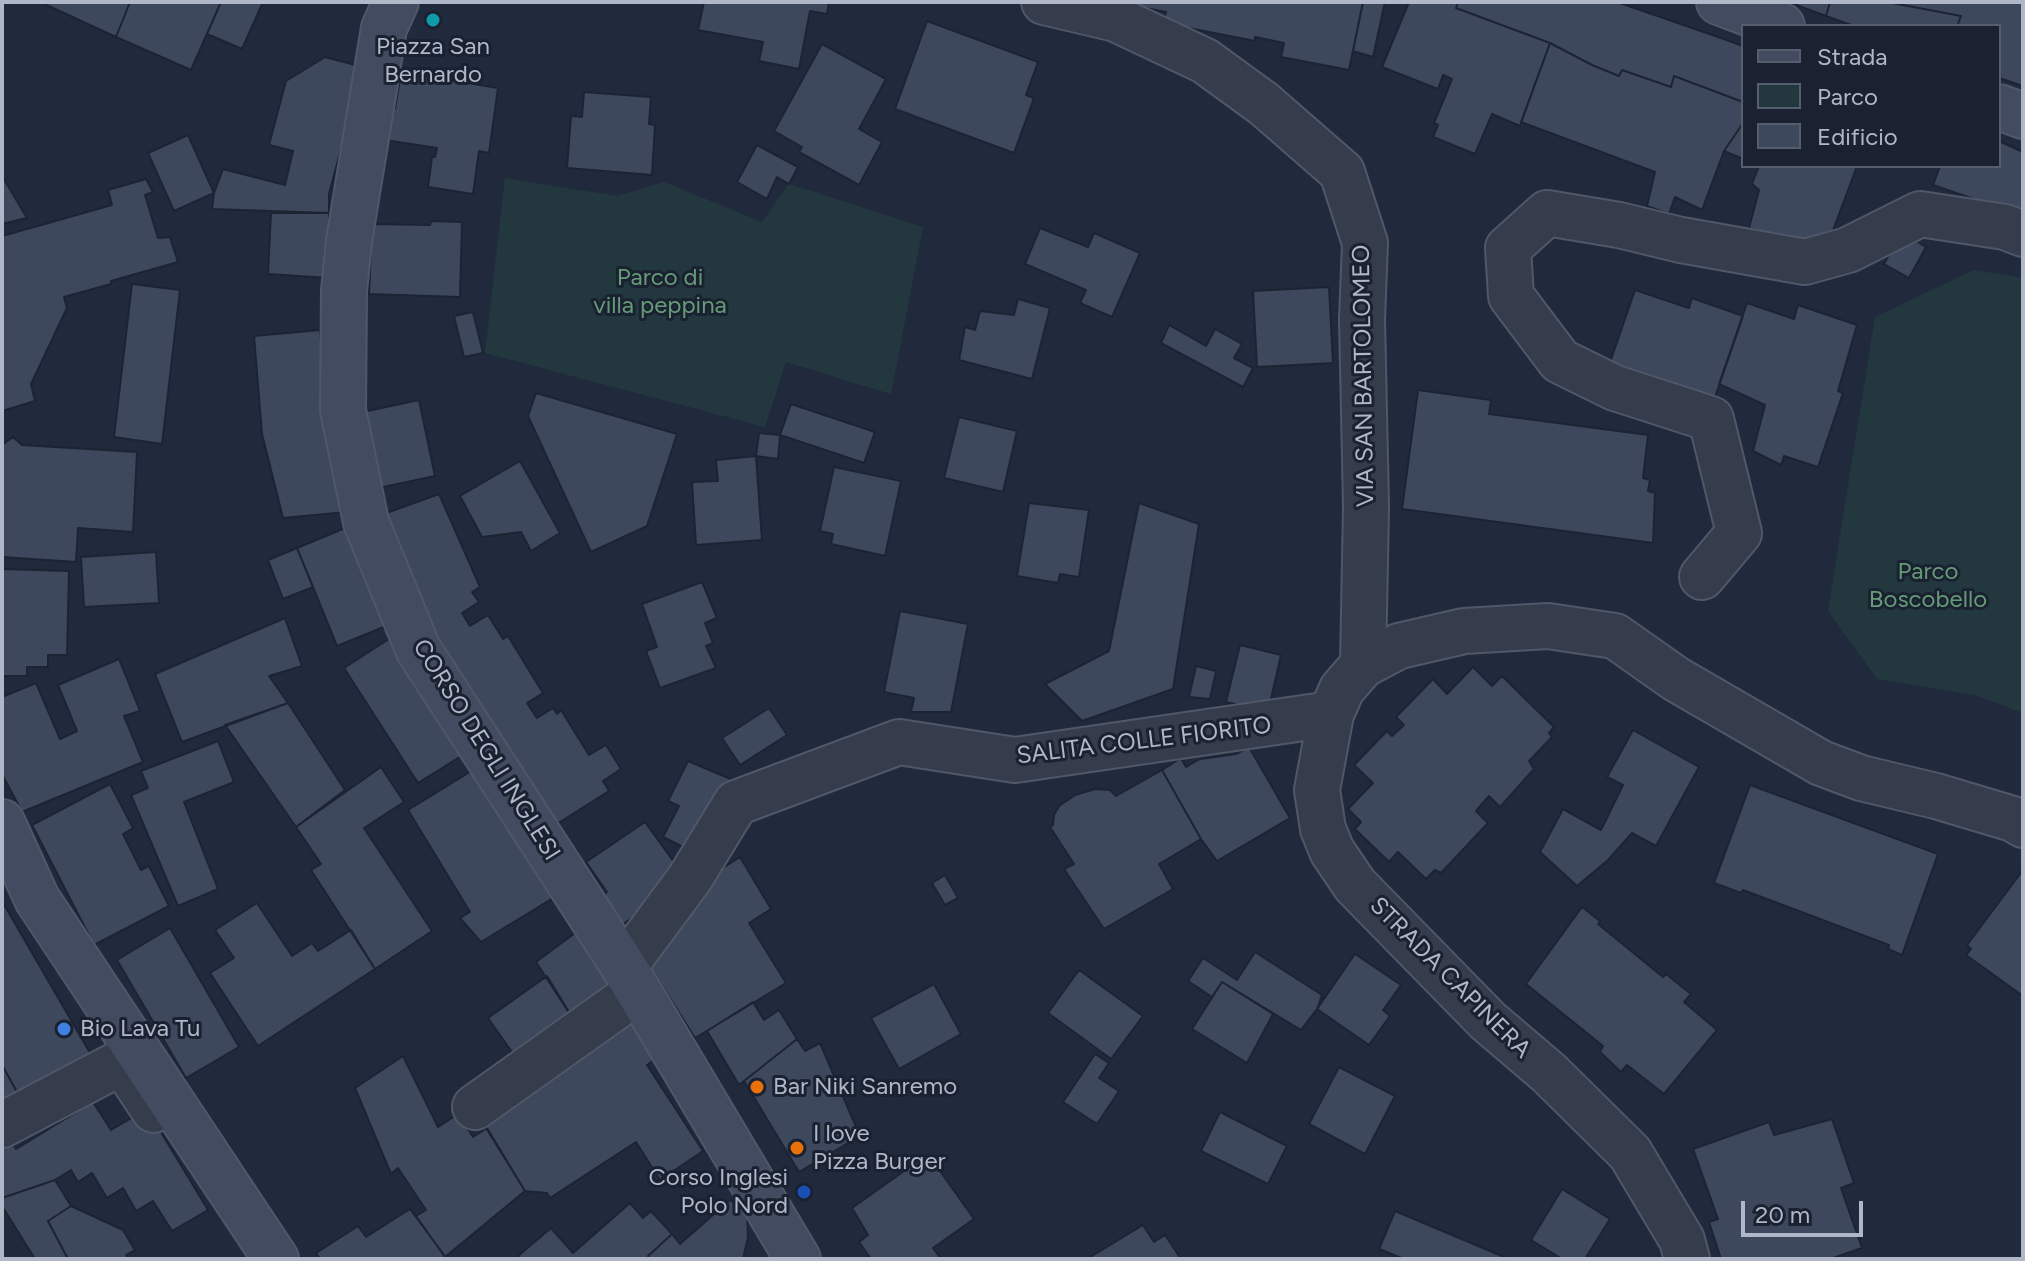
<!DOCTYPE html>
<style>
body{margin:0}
#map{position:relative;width:2025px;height:1261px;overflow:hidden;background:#212a3d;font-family:Figtree,sans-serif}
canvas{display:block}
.frame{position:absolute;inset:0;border:4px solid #b0b7c9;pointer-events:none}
.legend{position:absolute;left:1741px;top:24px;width:260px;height:144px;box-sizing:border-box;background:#1a2232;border:2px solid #565e6e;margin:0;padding:10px 14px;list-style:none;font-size:24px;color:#b0b7c9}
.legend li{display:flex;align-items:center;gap:16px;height:40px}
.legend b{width:40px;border:2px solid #565e6e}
.scale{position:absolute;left:1741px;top:1201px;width:122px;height:36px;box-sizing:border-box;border:4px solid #b0b7c9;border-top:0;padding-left:10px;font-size:24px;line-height:28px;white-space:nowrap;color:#b0b7c9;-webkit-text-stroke:6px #1a2232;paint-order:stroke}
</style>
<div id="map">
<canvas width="2025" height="1261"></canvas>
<div class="frame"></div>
<ul class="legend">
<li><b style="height:10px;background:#434b60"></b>Strada</li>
<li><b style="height:22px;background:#23383e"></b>Parco</li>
<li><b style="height:22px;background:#3d485d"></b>Edificio</li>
</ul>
<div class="scale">20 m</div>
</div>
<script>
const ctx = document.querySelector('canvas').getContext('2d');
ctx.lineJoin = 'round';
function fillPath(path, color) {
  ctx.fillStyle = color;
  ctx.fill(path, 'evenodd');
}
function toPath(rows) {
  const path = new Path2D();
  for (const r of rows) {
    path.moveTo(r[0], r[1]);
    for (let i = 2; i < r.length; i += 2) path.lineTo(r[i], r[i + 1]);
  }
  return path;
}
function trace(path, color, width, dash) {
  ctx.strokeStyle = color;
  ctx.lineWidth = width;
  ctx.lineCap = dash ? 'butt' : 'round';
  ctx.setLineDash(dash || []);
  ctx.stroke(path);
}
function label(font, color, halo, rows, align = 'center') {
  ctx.font = font + ' Figtree,sans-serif';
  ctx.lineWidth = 6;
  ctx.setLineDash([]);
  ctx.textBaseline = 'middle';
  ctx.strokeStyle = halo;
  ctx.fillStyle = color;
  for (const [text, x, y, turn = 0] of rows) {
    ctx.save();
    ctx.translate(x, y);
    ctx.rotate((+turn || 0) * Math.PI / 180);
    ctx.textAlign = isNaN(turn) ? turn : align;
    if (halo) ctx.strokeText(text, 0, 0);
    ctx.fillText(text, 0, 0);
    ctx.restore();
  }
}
const green = toPath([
 [505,178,617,196,664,182,762,222,789,184,923,227,891,394,786,362,765,427,485,353],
 [1974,270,2023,278,2023,713,1975,695,1877,679,1828,611,1875,317]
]);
const building = toPath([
 [40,2,130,2,116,37,40,2],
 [130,2,221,2,191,70,116,37,130,2],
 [221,2,263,2,242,49,207,34,221,2],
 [704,2,829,2,827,14,810,11,799,69,759,61,763,42,698,30,704,2],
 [1131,2,1363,2,1349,70,1281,57,1284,43,1255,37,1255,41,1163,23,1166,12,1130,5,1131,2],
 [1363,2,1385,2,1373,57,1353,51,1363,2],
 [1409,2,1458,2,1456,8,1550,43,1520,126,1492,114,1475,154,1433,137,1438,125,1434,123,1452,79,1443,75,1438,89,1382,67,1409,2],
 [1458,2,1617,2,1721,38,1743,46,1743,102,1674,76,1671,87,1622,70,1619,76,1592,65,1550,43,1456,8,1458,2],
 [1788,2,1830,2,1826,16,1788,2],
 [1830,2,1887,2,1961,16,1957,26,1854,26,1826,16,1830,2],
 [1887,2,2023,2,2023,86,1999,78,1999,26,1957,26,1961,16,1887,2],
 [927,21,1038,62,1026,95,1034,98,1014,153,895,109,927,21],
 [1550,43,1592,65,1619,76,1622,70,1671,87,1674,76,1743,102,1743,123,1724,151,1702,210,1675,197,1669,214,1647,206,1655,172,1521,122,1550,43],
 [822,44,886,79,859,129,882,142,859,185,799,152,802,147,774,131,822,44],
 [325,57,363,67,329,194,329,213,212,209,214,193,223,169,285,185,293,151,269,145,286,81,325,57],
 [401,72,498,88,489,153,479,151,473,194,428,187,432,157,435,157,437,148,385,140,390,109,395,109,401,72],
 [584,92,651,97,649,124,655,125,652,175,567,168,571,116,582,117,584,92],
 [1743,123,1743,159,1724,151,1743,123],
 [188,135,214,193,174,211,148,153,188,135],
 [1999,141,2023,152,2023,216,1933,185,1940,166,1999,166,1999,141],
 [757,145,798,167,789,184,777,177,767,199,737,182,757,145],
 [1759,166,1857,166,1829,241,1813,252,1749,228,1759,190,1752,184,1759,166],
 [2,176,5,181,27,218,2,224,2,176],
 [146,179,153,192,145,195,158,238,170,237,178,262,111,281,111,284,64,297,67,308,31,384,35,401,2,411,2,236,112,205,108,190,146,179],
 [271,213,329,213,329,278,268,274,271,213],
 [431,221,462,222,460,297,369,294,372,224,430,225,431,221],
 [1040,228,1088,247,1094,233,1140,253,1112,317,1080,303,1086,290,1025,264,1040,228],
 [1901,232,1926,247,1909,278,1884,264,1901,232],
 [132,284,180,290,162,444,114,437,132,284],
 [1329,287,1333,363,1257,367,1253,291,1329,287],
 [1635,290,1689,308,1692,298,1743,316,1712,406,1607,371,1635,290],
 [1018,299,1050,308,1032,379,959,360,965,327,975,330,980,311,1014,315,1018,299],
 [1747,303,1794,319,1798,305,1857,325,1838,391,1843,393,1818,467,1784,456,1781,465,1753,451,1765,405,1719,384,1747,303],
 [473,312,483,353,464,357,454,316,473,312],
 [1169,325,1206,346,1215,329,1242,344,1234,358,1253,368,1243,387,1161,343,1169,325],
 [320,330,328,425,347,512,283,518,262,434,254,336,320,330],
 [1418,390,1491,400,1489,414,1648,435,1643,478,1650,480,1648,491,1655,493,1653,543,1402,509,1418,390],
 [536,393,677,434,647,526,591,552,528,416,536,393],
 [419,400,435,476,374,489,358,413,419,400],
 [791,404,875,432,864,463,780,435,791,404],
 [959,417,1017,431,1003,492,944,478,959,417],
 [759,433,780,435,778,459,756,456,759,433],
 [13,437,22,445,137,452,133,532,78,528,76,562,2,557,2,445,13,437],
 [756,456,762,540,696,545,692,482,718,481,716,460,756,456],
 [520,461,560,533,531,551,521,532,482,537,460,496,520,461],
 [834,467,901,481,885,556,831,544,833,534,820,531,834,467],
 [439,494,480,587,472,592,479,602,462,613,470,626,488,615,503,639,508,636,543,693,527,703,537,718,553,708,557,714,561,710,589,755,606,745,621,769,603,781,609,791,549,829,423,620,378,516,439,494],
 [1029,503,1089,510,1079,577,1060,574,1058,583,1017,576,1029,503],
 [1139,503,1199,524,1173,689,1082,721,1045,684,1109,651,1139,503],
 [350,526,391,624,337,646,297,548,350,526],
 [297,548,313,587,283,599,268,560,297,548],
 [156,552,159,603,84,607,81,557,156,552],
 [3,569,69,571,67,655,48,655,48,667,27,667,27,676,2,676,3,569],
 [702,582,717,618,705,623,713,643,706,646,716,668,660,688,646,651,657,647,642,604,702,582],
 [900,611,968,624,951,712,911,712,914,698,884,692,900,611],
 [285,618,302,666,269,676,288,703,182,742,155,674,285,618],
 [392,637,466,753,418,783,344,668,392,637],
 [1240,645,1281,655,1268,712,1226,702,1240,645],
 [119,659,140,711,124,716,143,762,22,812,2,774,2,697,36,683,60,739,77,731,58,685,119,659],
 [1196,666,1216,671,1210,699,1189,697,1196,666],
 [1473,667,1492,686,1502,676,1554,727,1549,733,1552,737,1529,761,1534,769,1500,807,1489,796,1476,811,1488,823,1441,873,1435,870,1426,879,1398,852,1389,862,1355,829,1361,822,1348,809,1373,783,1354,765,1387,731,1392,736,1404,725,1396,717,1433,679,1447,694,1473,667],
 [288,703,345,790,296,827,225,725,288,703],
 [769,708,787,735,740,765,722,738,769,708],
 [1633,730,1699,767,1656,846,1632,833,1608,860,1577,886,1540,852,1563,809,1601,830,1623,785,1607,777,1633,730],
 [218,741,234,782,184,802,218,889,178,906,131,795,148,788,141,771,218,741],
 [1249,747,1290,818,1217,861,1201,839,1162,770,1181,758,1186,767,1200,759,1236,754,1249,747],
 [688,761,733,780,697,854,663,837,679,806,668,801,688,761],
 [381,767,404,802,364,828,432,931,375,969,311,870,321,864,296,827,381,767],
 [478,767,558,895,481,942,460,918,470,912,408,810,478,767],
 [1162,770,1201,839,1159,864,1173,889,1104,929,1064,869,1074,864,1050,827,1053,825,1054,815,1059,806,1075,795,1095,789,1110,790,1116,796,1162,770],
 [110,784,133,828,123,834,141,870,149,866,169,906,94,945,32,825,110,784],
 [1750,785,1938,854,1902,955,1888,949,1889,945,1743,890,1741,893,1714,883,1750,785],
 [645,822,684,876,671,892,614,930,593,902,607,892,586,862,645,822],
 [740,857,771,909,749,923,786,983,695,1038,646,960,710,876,740,857],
 [2023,870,2023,996,1966,955,1971,949,1967,945,2023,870],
 [945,875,958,898,945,905,932,883,945,875],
 [2,901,93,1058,21,1099,2,1065,2,901],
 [257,903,292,956,312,943,318,951,351,930,375,969,258,1046,210,973,234,958,215,930,257,903],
 [1582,907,1600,921,1598,924,1663,977,1666,974,1691,994,1684,1002,1717,1030,1664,1094,1627,1065,1621,1072,1600,1052,1603,1046,1526,984,1582,907],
 [170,928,239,1047,186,1078,117,960,170,928],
 [579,930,623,992,577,1025,536,962,579,930],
 [1255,952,1322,995,1317,1009,1301,1030,1222,982,1212,997,1188,981,1203,958,1237,980,1255,952],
 [1355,954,1401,985,1383,1010,1390,1016,1369,1045,1317,1009,1355,954],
 [1079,970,1143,1016,1111,1059,1048,1013,1079,970],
 [547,976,577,1025,521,1065,488,1018,547,976],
 [1222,982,1273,1014,1247,1063,1192,1029,1222,982],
 [934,984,961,1034,899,1069,871,1018,934,984],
 [753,1002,764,1020,779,1010,797,1039,739,1085,707,1031,753,1002],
 [626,1009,657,1058,647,1065,703,1151,660,1180,636,1142,550,1198,547,1193,525,1191,478,1115,626,1009],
 [797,1039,805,1051,820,1043,860,1136,799,1172,744,1081,797,1039],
 [1095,1054,1109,1063,1099,1078,1119,1091,1097,1124,1063,1102,1095,1054],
 [403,1056,438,1127,458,1114,473,1137,487,1128,525,1191,445,1257,416,1216,426,1210,398,1168,391,1174,355,1088,403,1056],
 [2,1065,21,1099,2,1110,2,1065],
 [1339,1067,1395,1096,1365,1154,1309,1124,1339,1067],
 [93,1102,111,1130,147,1109,208,1210,172,1231,153,1201,136,1211,123,1188,107,1198,92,1173,78,1182,71,1170,55,1180,2,1198,2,1126,16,1149,93,1102],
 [1220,1112,1287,1146,1268,1184,1201,1151,1220,1112],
 [1832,1119,1854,1183,1841,1188,1862,1248,1830,1259,1721,1259,1709,1222,1718,1219,1693,1149,1769,1122,1774,1135,1832,1119],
 [928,1154,974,1219,933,1248,941,1259,871,1259,859,1242,868,1235,852,1208,928,1154],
 [55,1180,71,1206,48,1221,68,1259,35,1259,2,1206,2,1198,55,1180],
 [1562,1189,1610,1219,1585,1259,1562,1259,1531,1240,1562,1189],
 [730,1200,747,1212,748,1237,743,1259,650,1259,648,1256,672,1234,680,1244,730,1200],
 [630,1203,643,1218,651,1211,672,1234,648,1256,650,1259,521,1259,518,1256,551,1228,573,1253,630,1203],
 [71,1206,123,1230,135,1250,126,1255,129,1259,68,1259,48,1221,71,1206],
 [410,1209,447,1259,320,1259,316,1253,358,1226,366,1237,410,1209],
 [1395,1211,1509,1259,1404,1259,1379,1249,1395,1211],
 [1143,1225,1154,1242,1165,1235,1181,1259,1087,1259,1143,1225]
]);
const street = toPath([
 [1044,2,1116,19,1205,61,1264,104,1342,172,1365,243,1362,319,1366,506,1363,665],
 [1702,577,1739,533,1711,419,1615,388,1560,361,1511,296,1508,248,1547,213,1619,225,1681,240,1805,262,1848,250,1920,214,2005,227,2023,234],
 [624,967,690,878,736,803,899,742,1015,760,1331,714],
 [475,1107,638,991],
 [2,1125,122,1062,154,1110],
 [1687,1259,1682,1240,1630,1153,1549,1073,1488,1021,1355,885,1332,851,1323,829,1317,790,1331,714,1342,689,1363,665,1399,646,1464,631,1548,626,1615,636,1676,679,1821,763,1861,778,1936,796,2013,819,2023,825]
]);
const secondary = toPath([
 [396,2,384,28,349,241,344,291,343,410,366,522,418,649,624,967,798,1259],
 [1719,2,1782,26],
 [1999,107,2023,116],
 [2,822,37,899,276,1259]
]);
const markers = [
 [433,20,8,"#0f9aa8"],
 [64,1029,8,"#3f7fe0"],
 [757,1087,8,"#e8710a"],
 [797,1148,8,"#e8710a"],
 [804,1192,8,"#1a4fb4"]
];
const poiNames = [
 ["Piazza San",433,47,"center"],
 ["Bernardo",433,75,"center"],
 ["Bio Lava Tu",80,1029],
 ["Bar Niki Sanremo",773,1087],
 ["I love",813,1134],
 ["Pizza Burger",813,1162],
 ["Corso Inglesi",788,1178,"right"],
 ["Polo Nord",788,1206,"right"]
];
const parkNames = [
 ["Parco di",660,278],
 ["villa peppina",660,306],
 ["Parco",1928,572],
 ["Boscobello",1928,600]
];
const streetNames = [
 ["VIA SAN BARTOLOMEO",1364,376,-91],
 ["SALITA COLLE FIORITO",1144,741,-7],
 ["CORSO DEGLI INGLESI",486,750,58],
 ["STRADA CAPINERA",1450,978,45]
];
fillPath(green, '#23383e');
fillPath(building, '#3d485d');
trace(building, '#1c2434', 2);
trace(street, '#505768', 48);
trace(secondary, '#505768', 48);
trace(street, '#353d4d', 44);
trace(secondary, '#434b60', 44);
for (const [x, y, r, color] of markers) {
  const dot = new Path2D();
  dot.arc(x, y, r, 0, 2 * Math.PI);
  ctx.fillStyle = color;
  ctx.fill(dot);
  trace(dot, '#1a2232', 3);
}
label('24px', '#b0b7c9', '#1a2232', poiNames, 'left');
label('24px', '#669b77', '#1a2232', parkNames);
label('24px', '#b0b7c9', '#1a2232', streetNames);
</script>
